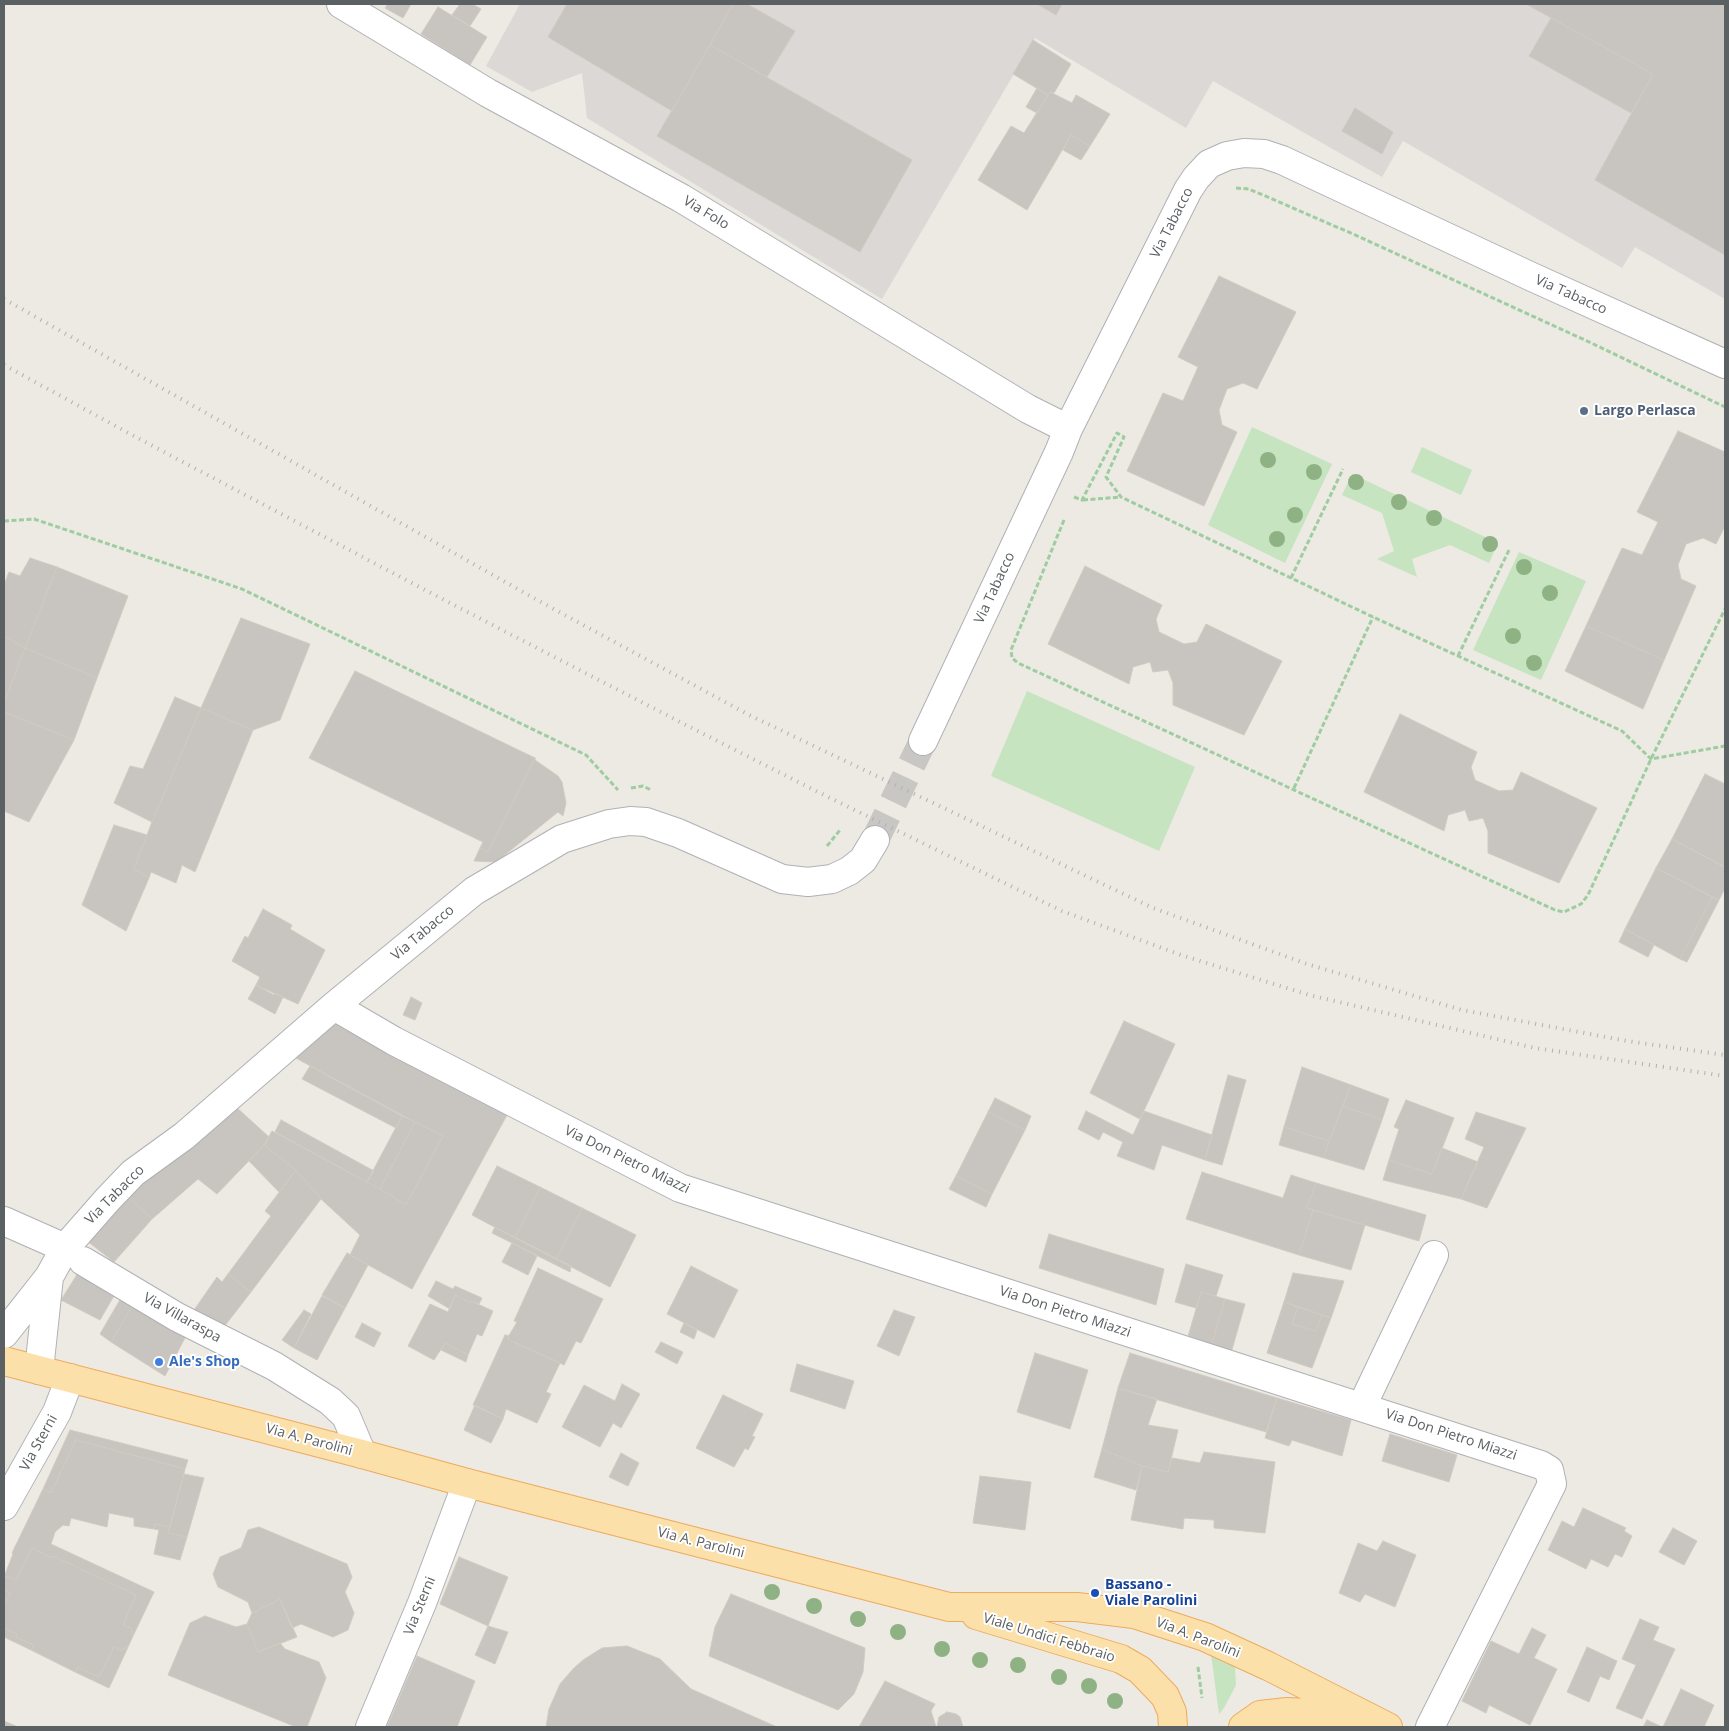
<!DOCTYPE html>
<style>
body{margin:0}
#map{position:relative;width:1729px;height:1731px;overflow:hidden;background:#ede9e3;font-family:"Open Sans",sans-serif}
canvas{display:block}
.frame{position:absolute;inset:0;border:5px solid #5b6063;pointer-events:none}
</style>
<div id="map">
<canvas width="1729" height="1731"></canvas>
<div class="frame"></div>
</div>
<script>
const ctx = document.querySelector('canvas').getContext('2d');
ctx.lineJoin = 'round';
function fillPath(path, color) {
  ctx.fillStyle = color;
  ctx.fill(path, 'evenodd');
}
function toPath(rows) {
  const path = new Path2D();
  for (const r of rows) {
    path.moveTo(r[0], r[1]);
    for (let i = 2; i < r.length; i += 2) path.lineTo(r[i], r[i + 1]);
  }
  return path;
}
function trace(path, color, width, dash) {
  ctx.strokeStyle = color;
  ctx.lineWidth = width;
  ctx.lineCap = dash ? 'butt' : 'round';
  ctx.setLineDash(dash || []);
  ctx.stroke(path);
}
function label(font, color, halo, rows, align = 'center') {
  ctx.font = font + ' "Open Sans",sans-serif';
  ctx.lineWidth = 4;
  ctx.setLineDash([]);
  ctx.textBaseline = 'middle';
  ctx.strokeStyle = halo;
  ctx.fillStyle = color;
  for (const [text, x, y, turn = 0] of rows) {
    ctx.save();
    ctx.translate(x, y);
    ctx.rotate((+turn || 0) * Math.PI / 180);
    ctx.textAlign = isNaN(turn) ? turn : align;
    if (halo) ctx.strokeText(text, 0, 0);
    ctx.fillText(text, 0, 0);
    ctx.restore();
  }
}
const industrial = toPath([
 [520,4,1725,4,1725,299,1635,247,1622,268,1403,141,1382,177,1213,81,1186,128,1035,38,882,299,587,118,582,73,532,92,486,66]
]);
const green = toPath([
 [1252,427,1332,464,1285,563,1208,525],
 [1422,447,1472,470,1461,495,1411,472],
 [1352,474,1498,543,1489,563,1450,545,1412,559,1417,577,1377,559,1394,551,1382,513,1342,495],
 [1519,552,1586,581,1541,680,1473,650],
 [1027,691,1195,767,1159,851,991,776],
 [1211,1654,1235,1666,1236,1685,1224,1708,1219,1714]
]);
const building = toPath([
 [388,4,411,4,403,18,385,8,388,4],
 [460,4,472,4,481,9,470,26,452,15,460,4],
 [567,4,733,4,672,111,548,37,567,4],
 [733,4,747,4,795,31,767,77,710,45,733,4],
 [1037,4,1062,4,1056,15,1037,4],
 [1526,4,1725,4,1725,255,1595,180,1653,74,1526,4],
 [438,7,487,37,470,65,421,34,438,7],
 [1551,18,1653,74,1631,113,1529,56,1551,18],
 [1033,40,1071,64,1054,93,1050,92,1048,95,1013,74,1033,40],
 [710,45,912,160,860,252,657,136,710,45],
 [1037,88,1048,95,1037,113,1026,107,1037,88],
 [1050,92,1072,103,1076,95,1110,114,1090,146,1071,135,1027,210,978,180,1011,126,1024,133,1050,92],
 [1355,108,1393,132,1382,154,1342,131,1355,108],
 [1071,135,1090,146,1081,160,1063,150,1071,135],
 [1219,276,1296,312,1257,389,1243,383,1227,389,1219,410,1222,425,1237,432,1204,506,1127,471,1163,393,1183,401,1198,367,1178,357,1219,276],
 [1678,431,1725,452,1725,526,1716,544,1703,538,1686,544,1678,565,1681,579,1696,586,1664,660,1586,626,1622,548,1642,555,1658,522,1637,512,1678,431],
 [30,558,57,567,25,648,4,636,4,585,9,572,20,576,30,558],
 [1085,566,1162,605,1156,619,1159,632,1184,644,1197,642,1206,624,1282,661,1244,735,1173,705,1173,683,1168,670,1153,672,1150,662,1133,667,1129,684,1048,644,1085,566],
 [57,567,128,596,97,678,25,648,57,567],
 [241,618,310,644,280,720,253,730,201,708,241,618],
 [1586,626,1664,660,1643,709,1565,671,1586,626],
 [4,636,25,648,4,703,4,636],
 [25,648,97,678,74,740,4,712,4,703,25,648],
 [355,671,535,758,488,852,480,848,483,842,309,758,355,671],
 [175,697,201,708,152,822,114,803,130,766,143,769,175,697],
 [201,708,253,730,195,872,182,865,176,883,151,872,149,878,134,869,152,822,201,708],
 [4,712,74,740,29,822,4,811,4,712],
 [1400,714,1477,752,1471,767,1475,780,1499,791,1513,790,1521,772,1597,808,1559,883,1488,853,1488,831,1483,818,1469,821,1465,810,1448,815,1444,831,1364,792,1400,714],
 [535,758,535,760,558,776,562,782,566,803,563,816,558,812,496,862,474,861,480,848,488,852,535,758],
 [1705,774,1725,784,1724,867,1672,839,1705,774],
 [114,825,147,835,134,869,149,878,126,931,82,905,114,825],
 [1672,839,1725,867,1725,888,1719,900,1656,868,1672,839],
 [1656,868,1712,897,1680,959,1625,929,1656,868],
 [1712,897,1719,900,1687,962,1680,959,1712,897],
 [263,909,292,925,290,929,325,950,298,1004,256,985,260,977,232,961,245,936,248,938,263,909],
 [1625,929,1654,945,1648,957,1619,942,1625,929],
 [256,985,274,995,275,993,283,997,275,1014,248,999,256,985],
 [411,997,422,1003,415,1020,403,1015,411,997],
 [1124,1021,1175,1044,1140,1119,1090,1093,1124,1021],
 [331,1022,507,1115,412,1289,350,1255,360,1235,321,1199,296,1170,264,1145,272,1131,380,1189,406,1205,443,1136,415,1122,292,1056,331,1022],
 [310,1066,402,1116,396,1128,302,1079,310,1066],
 [1302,1067,1351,1085,1329,1141,1284,1127,1302,1067],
 [1228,1075,1246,1080,1222,1165,1205,1160,1228,1075],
 [1351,1085,1389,1099,1382,1120,1343,1106,1351,1085],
 [995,1098,1031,1116,1025,1130,988,1112,995,1098],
 [1406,1100,1454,1118,1432,1174,1389,1160,1399,1129,1394,1127,1406,1100],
 [235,1106,269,1137,266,1143,217,1194,198,1179,152,1219,123,1192,235,1106],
 [1343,1106,1382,1120,1364,1170,1324,1158,1329,1141,1343,1106],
 [1086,1111,1133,1135,1144,1111,1212,1135,1205,1160,1162,1145,1154,1170,1117,1156,1123,1142,1103,1132,1099,1140,1078,1129,1086,1111],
 [988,1112,1025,1130,992,1194,956,1176,988,1112],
 [1476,1112,1526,1128,1487,1208,1461,1199,1484,1147,1465,1139,1476,1112],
 [402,1116,415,1122,380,1189,367,1182,402,1116],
 [281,1120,374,1171,367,1182,275,1132,281,1120],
 [415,1122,443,1136,406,1205,380,1189,415,1122],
 [1284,1127,1329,1141,1324,1158,1279,1145,1284,1127],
 [264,1145,296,1170,279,1192,249,1161,264,1145],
 [1442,1148,1478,1162,1461,1199,1383,1180,1389,1160,1432,1174,1442,1148],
 [497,1166,540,1187,515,1238,472,1215,497,1166],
 [296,1170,321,1199,251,1292,228,1274,271,1216,265,1211,296,1170],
 [1202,1172,1283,1198,1291,1175,1316,1183,1307,1208,1313,1210,1299,1255,1186,1219,1202,1172],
 [956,1176,992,1194,986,1207,949,1189,956,1176],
 [1316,1183,1426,1215,1419,1241,1307,1208,1316,1183],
 [540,1187,582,1208,556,1259,515,1238,540,1187],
 [123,1192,152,1219,114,1262,82,1237,123,1192],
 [582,1208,636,1235,610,1287,556,1259,582,1208],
 [1313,1210,1365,1225,1351,1270,1299,1255,1313,1210],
 [495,1227,571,1266,570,1272,492,1233,495,1227],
 [1049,1234,1164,1269,1156,1305,1039,1268,1049,1234],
 [512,1243,537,1256,528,1275,502,1262,512,1243],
 [347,1253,368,1265,345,1308,322,1295,347,1253],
 [1186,1264,1223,1275,1216,1296,1201,1292,1196,1308,1175,1302,1186,1264],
 [691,1266,738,1290,714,1338,667,1314,691,1266],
 [538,1268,603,1299,581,1343,576,1341,564,1365,507,1339,517,1322,514,1321,538,1268],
 [78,1273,115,1294,100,1320,61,1300,78,1273],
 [1293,1273,1344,1281,1331,1318,1284,1302,1293,1273],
 [228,1274,251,1292,220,1332,192,1313,217,1277,222,1282,228,1274],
 [436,1281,453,1289,455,1286,482,1298,479,1304,471,1301,470,1303,455,1295,450,1309,428,1296,436,1281],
 [1201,1292,1225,1299,1211,1347,1187,1340,1201,1292],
 [455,1295,470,1303,471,1301,493,1311,482,1336,477,1334,468,1355,445,1343,434,1360,408,1346,430,1304,448,1312,455,1295],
 [322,1296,345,1308,317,1360,294,1348,322,1296],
 [121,1298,133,1305,111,1342,100,1334,121,1298],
 [1225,1299,1245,1304,1231,1353,1211,1347,1225,1299],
 [1284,1302,1298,1307,1292,1324,1316,1331,1322,1315,1331,1318,1312,1368,1267,1353,1284,1302],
 [133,1305,187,1334,165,1376,111,1342,133,1305],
 [1298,1307,1322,1315,1316,1331,1292,1324,1298,1307],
 [304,1310,311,1314,294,1348,282,1340,304,1310],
 [894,1310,915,1317,899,1356,877,1346,894,1310],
 [362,1323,381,1333,374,1347,355,1337,362,1323],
 [684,1323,697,1330,694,1339,680,1332,684,1323],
 [505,1335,510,1336,507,1339,560,1363,546,1392,551,1394,537,1423,506,1409,503,1419,473,1405,505,1335],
 [661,1342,683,1352,677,1364,655,1352,661,1342],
 [445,1343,468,1355,466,1362,441,1350,445,1343],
 [1035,1353,1088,1370,1070,1429,1017,1412,1035,1353],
 [1130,1353,1277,1398,1266,1432,1118,1388,1130,1353],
 [797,1364,854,1381,845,1409,790,1391,797,1364],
 [622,1384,640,1394,621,1428,613,1423,600,1447,562,1427,584,1385,615,1401,622,1384],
 [1118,1388,1157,1399,1148,1425,1178,1430,1168,1472,1142,1466,1102,1449,1118,1388],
 [723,1395,763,1414,752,1436,755,1437,748,1450,745,1448,734,1467,696,1448,723,1395],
 [1277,1398,1351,1420,1342,1456,1292,1440,1289,1446,1265,1438,1277,1398],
 [475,1405,503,1419,491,1443,464,1430,475,1405],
 [70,1430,188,1460,185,1469,76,1440,51,1493,43,1489,70,1430],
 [1390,1434,1457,1455,1449,1482,1382,1461,1390,1434],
 [76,1440,185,1469,170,1527,155,1524,154,1529,134,1526,134,1518,109,1513,107,1527,71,1518,69,1526,63,1525,55,1532,51,1544,154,1592,133,1636,131,1628,123,1625,136,1595,53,1556,52,1558,32,1548,16,1580,9,1577,4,1577,13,1554,12,1553,43,1489,51,1493,76,1440],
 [1102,1449,1142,1466,1136,1490,1094,1477,1102,1449],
 [1204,1452,1275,1462,1265,1533,1214,1528,1214,1520,1184,1518,1183,1529,1131,1520,1142,1466,1168,1472,1172,1458,1200,1463,1204,1452],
 [621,1453,639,1463,628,1486,609,1477,621,1453],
 [184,1474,204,1478,187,1537,168,1533,184,1474],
 [980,1476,1031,1482,1025,1530,973,1523,980,1476],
 [1583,1508,1626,1528,1624,1531,1632,1536,1622,1557,1615,1554,1608,1567,1591,1559,1586,1569,1548,1550,1562,1521,1574,1527,1583,1508],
 [155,1524,170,1527,168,1533,187,1537,180,1560,154,1554,159,1530,154,1529,155,1524],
 [259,1527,347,1564,352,1577,345,1592,354,1613,348,1630,333,1637,301,1624,292,1628,280,1599,252,1613,248,1602,218,1587,213,1574,220,1557,241,1548,248,1530,259,1527],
 [1673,1528,1697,1541,1684,1565,1659,1552,1673,1528],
 [1383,1541,1416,1555,1395,1607,1365,1594,1360,1602,1339,1593,1358,1543,1377,1551,1383,1541],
 [32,1548,52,1558,53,1556,136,1595,123,1625,131,1628,133,1636,128,1647,121,1650,114,1647,99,1677,78,1667,75,1672,31,1650,34,1645,16,1637,17,1634,4,1628,4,1606,10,1593,4,1590,4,1577,9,1577,16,1580,32,1548],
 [459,1557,508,1577,488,1626,440,1604,459,1557],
 [4,1590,10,1593,4,1606,4,1590],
 [731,1594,865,1648,863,1672,854,1694,838,1710,709,1656,715,1627,731,1594],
 [280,1599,297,1637,258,1652,247,1624,252,1613,280,1599],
 [205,1616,236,1627,247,1624,258,1652,280,1643,285,1649,319,1662,326,1678,307,1727,296,1727,168,1675,190,1623,205,1616],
 [1640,1619,1659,1627,1653,1640,1675,1649,1642,1719,1616,1708,1636,1665,1622,1659,1640,1619],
 [488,1626,508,1632,495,1664,475,1655,488,1626],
 [4,1628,17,1634,16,1637,34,1645,31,1650,4,1637,4,1628],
 [1532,1628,1546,1635,1534,1658,1557,1669,1530,1725,1489,1705,1486,1713,1462,1701,1491,1641,1519,1654,1532,1628],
 [627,1646,660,1659,691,1689,777,1727,546,1727,549,1709,560,1684,573,1669,583,1660,602,1648,627,1646],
 [114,1647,121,1650,128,1647,109,1688,75,1672,78,1667,99,1677,114,1647],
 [1587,1647,1617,1661,1609,1680,1600,1676,1589,1702,1567,1692,1587,1647],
 [417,1656,475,1681,457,1727,387,1727,417,1656],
 [885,1681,935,1704,931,1711,936,1727,859,1727,885,1681],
 [1681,1689,1714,1705,1704,1727,1663,1727,1681,1689],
 [947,1712,956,1714,960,1717,963,1727,937,1727,939,1717,947,1712],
 [1647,1720,1662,1727,1643,1727,1647,1720],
 [4,1721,18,1727,4,1727,4,1721]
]);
const minorTunnel = toPath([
 [875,840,923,741]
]);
const path = toPath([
 [1236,188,1249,189,1353,234,1587,341,1725,407],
 [1074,497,1082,500,1117,433,1124,437,1106,477,1121,497,1373,617,1622,731,1651,759,1725,746],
 [1083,500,1121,497],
 [1064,520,1011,650,1012,658,1018,663,1555,910,1564,912,1581,904,1588,895,1651,759,1725,609],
 [4,521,34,519,242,589,586,755,618,790],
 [1291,578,1343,469],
 [1458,656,1510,548],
 [631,788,643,786,651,790],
 [1294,788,1373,617],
 [827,846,840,830],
 [1198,1667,1202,1698]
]);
const minor = toPath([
 [341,4,488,93,681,198,1028,409,1068,429],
 [923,741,1059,452,1068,429,1188,190,1196,178,1209,164,1227,156,1244,153,1264,154,1282,160,1532,277,1725,364],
 [334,1006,394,1041,680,1188,1541,1465,1549,1470,1552,1484,1430,1727],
 [4,1221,65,1248],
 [83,1261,177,1317,274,1366,330,1401,346,1416,362,1454],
 [4,1334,49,1277,65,1248,108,1199,133,1173,184,1136,334,1006,474,891,562,839,609,824,630,821,646,822,678,833,782,879,808,882,832,879,849,871,863,860,875,840],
 [39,1370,49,1277],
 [1362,1406,1434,1255],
 [4,1506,57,1412,70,1378],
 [370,1727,422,1603,467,1483]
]);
const major = toPath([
 [4,1361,362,1454,467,1483,949,1607,1077,1607,1134,1614,1205,1637,1268,1666,1388,1727],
 [976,1615,1121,1659,1140,1670,1165,1696,1172,1712,1173,1727],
 [1243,1727,1260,1715,1287,1712,1308,1713,1359,1723]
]);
const rail = toPath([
 [4,299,539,601,749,715,1153,908,1307,964,1462,1010,1627,1041,1725,1055],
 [4,365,132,435,425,590,684,724,826,796,1062,911,1181,955,1309,995,1535,1048,1725,1076]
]);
const trees = [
 [1268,460],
 [1314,472],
 [1356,482],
 [1399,502],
 [1295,515],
 [1434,518],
 [1277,539],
 [1490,544],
 [1524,567],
 [1550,593],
 [1513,636],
 [1534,663],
 [772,1592],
 [814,1606],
 [858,1619],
 [898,1632],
 [942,1649],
 [980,1660],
 [1018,1665],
 [1059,1677],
 [1089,1686],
 [1115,1701]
];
const markers = [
 [1584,411,5,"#5c6f8a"],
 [159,1362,5,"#3f7fe0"],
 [1095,1593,5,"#1a4fb4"]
];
const streetNames = [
 ["Via Folo",706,213,31],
 ["Via Tabacco",1172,223,-63],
 ["Via Tabacco",1571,295,24],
 ["Via Tabacco",995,588,-65],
 ["Via Tabacco",423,933,-40],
 ["Via Don Pietro Miazzi",627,1160,26],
 ["Via Tabacco",115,1195,-45],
 ["Via Don Pietro Miazzi",1065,1312,18],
 ["Via Villaraspa",182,1318,29],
 ["Via Don Pietro Miazzi",1451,1435,18],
 ["Via A. Parolini",309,1440,15],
 ["Via Sterni",39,1443,-61],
 ["Via A. Parolini",701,1543,14],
 ["Via Sterni",420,1606,-68],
 ["Viale Undici Febbraio",1049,1638,17],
 ["Via A. Parolini",1198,1638,21]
];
const serviceNames = [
 ["Largo Perlasca",1594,411]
];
const shopNames = [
 ["Ale's Shop",169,1362]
];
const transitNames = [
 ["Bassano -",1105,1585],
 ["Viale Parolini",1105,1601]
];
fillPath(industrial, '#dcd8d5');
fillPath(green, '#c6e4c0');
fillPath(building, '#c8c4bf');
trace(building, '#d2cac1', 1);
trace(minorTunnel, '#c8c7c3', 28, [28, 14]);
trace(minor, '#aeb2b5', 30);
trace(major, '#edab5d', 30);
trace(path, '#9ecda2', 3, [5, 2.5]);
trace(minor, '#fff', 28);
trace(major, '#fce0a9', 28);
trace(rail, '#b0b1b1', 4, [1, 6]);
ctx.fillStyle = '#8fb285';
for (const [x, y] of trees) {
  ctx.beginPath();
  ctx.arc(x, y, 8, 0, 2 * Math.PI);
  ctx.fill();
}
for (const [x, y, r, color] of markers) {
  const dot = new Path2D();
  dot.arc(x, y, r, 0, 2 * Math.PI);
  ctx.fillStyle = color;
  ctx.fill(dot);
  trace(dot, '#fff', 2);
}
label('14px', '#5b6063', '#fff', streetNames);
label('bold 14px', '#4e5e75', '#fff', serviceNames, 'left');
label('bold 14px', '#366cbe', '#fff', shopNames, 'left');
label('bold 14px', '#164399', '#fff', transitNames, 'left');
</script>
